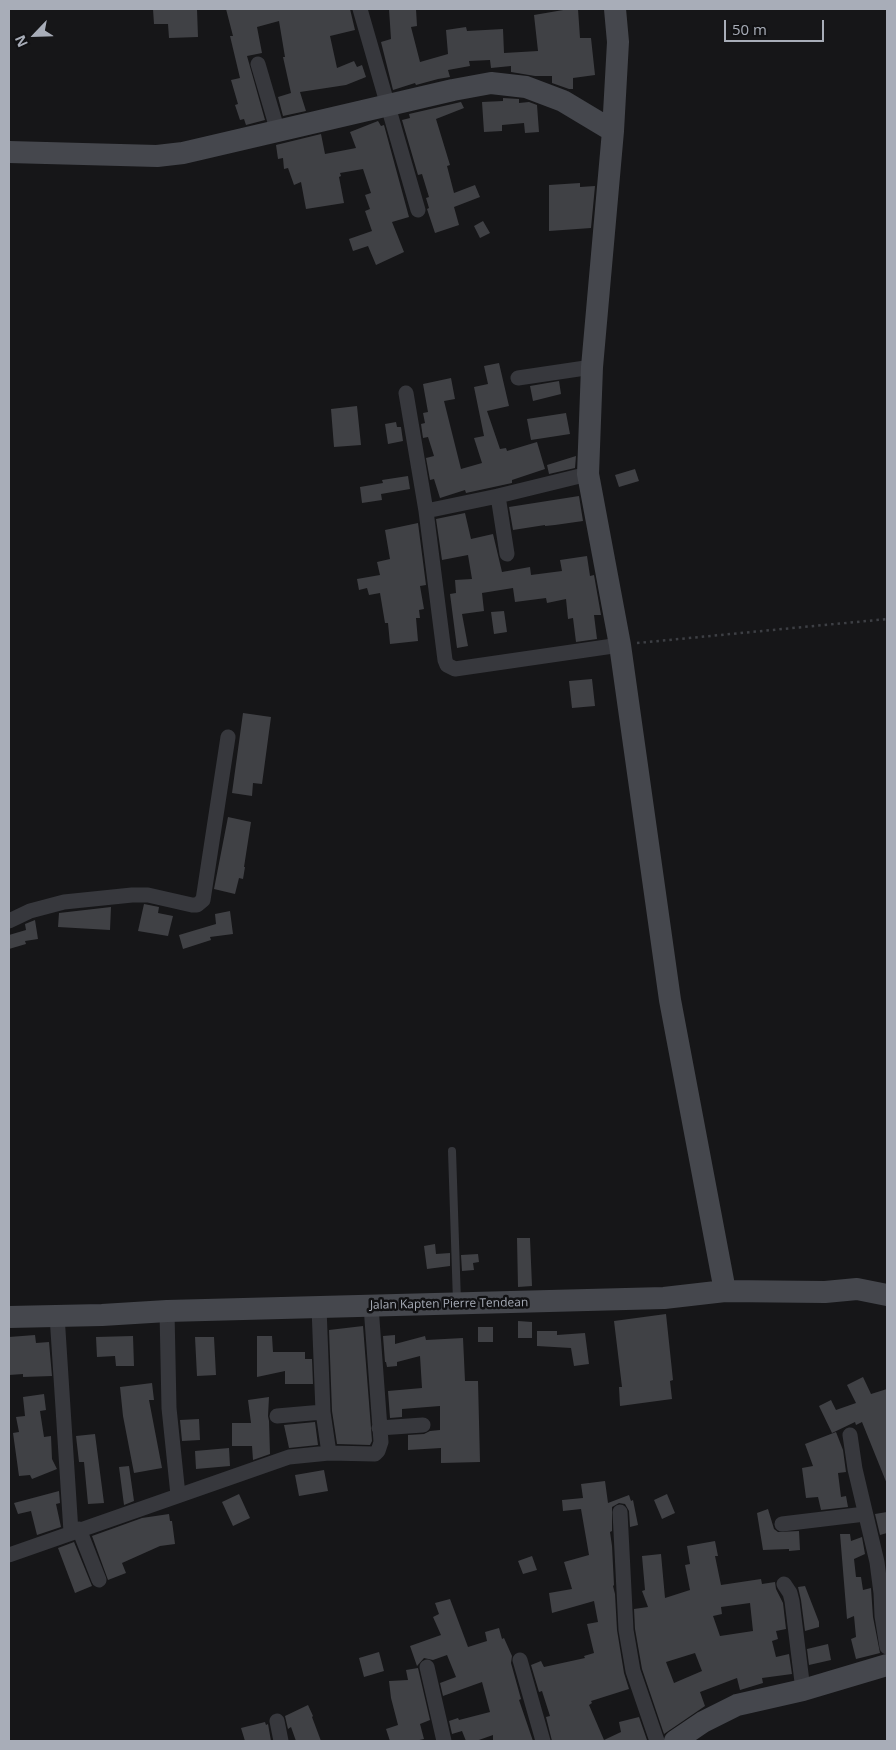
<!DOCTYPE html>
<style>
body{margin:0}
#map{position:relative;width:896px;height:1750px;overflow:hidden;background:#161618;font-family:"Open Sans",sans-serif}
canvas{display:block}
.frame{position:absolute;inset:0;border:10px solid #a8adb8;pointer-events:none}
.north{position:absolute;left:10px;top:10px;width:50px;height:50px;-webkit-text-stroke:4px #111113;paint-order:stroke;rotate:246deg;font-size:14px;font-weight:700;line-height:20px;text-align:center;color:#a8adb8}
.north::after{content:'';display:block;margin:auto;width:18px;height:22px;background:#a8adb8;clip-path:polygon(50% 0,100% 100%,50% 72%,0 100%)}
.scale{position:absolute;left:724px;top:20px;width:100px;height:22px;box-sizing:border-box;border:2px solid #a8adb8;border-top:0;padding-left:6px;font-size:15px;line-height:18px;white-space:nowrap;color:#a8adb8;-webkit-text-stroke:4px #111113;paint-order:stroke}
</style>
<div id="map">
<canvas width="896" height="1750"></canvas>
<div class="frame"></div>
<div class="north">N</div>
<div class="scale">50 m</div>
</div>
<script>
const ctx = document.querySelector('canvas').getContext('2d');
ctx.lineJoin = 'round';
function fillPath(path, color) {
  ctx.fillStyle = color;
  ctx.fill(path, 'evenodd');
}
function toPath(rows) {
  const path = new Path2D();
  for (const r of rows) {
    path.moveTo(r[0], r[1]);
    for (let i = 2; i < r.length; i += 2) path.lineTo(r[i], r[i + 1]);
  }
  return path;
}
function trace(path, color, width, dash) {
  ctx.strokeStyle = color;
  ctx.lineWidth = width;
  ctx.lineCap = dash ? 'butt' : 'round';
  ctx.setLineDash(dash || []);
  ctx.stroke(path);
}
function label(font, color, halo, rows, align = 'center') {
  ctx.font = font + ' "Open Sans",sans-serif';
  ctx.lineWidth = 5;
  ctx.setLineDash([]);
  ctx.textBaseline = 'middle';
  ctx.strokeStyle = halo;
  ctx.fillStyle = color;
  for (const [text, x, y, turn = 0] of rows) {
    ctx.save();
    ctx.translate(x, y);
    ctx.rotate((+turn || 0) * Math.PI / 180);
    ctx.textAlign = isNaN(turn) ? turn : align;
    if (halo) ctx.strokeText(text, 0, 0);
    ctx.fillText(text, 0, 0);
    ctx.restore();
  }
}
const building = toPath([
 [153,9,197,9,198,37,169,38,168,24,154,24],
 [226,9,350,9,355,30,330,36,337,68,354,61,357,67,362,65,366,77,346,85,300,92,306,111,283,116,278,97,291,93,283,57,285,57,279,21,257,27,262,53,247,56,265,120,246,125,244,119,240,120,235,105,238,104,231,80,240,78,230,36,233,36],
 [389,9,416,9,417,26,411,27,420,62,448,54,446,30,466,27,467,31,503,29,504,53,538,51,534,15,569,9,578,9,580,38,591,38,595,75,573,78,573,89,569,89,552,83,552,76,535,76,511,72,511,66,491,68,490,60,469,61,470,66,448,70,450,77,438,79,416,85,415,83,393,90,381,42,391,39],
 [503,98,519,99,519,103,529,102,537,105,539,132,525,133,524,123,502,125,502,131,484,132,482,102,503,101],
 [461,102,464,108,436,119,450,165,447,166,454,193,475,185,480,197,454,207,459,225,435,233,427,209,429,208,426,198,429,197,422,174,418,175,402,120,410,118,409,114],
 [378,121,381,126,384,125,409,217,392,222,404,252,376,265,368,246,353,251,349,239,372,231,365,211,370,209,365,195,371,193,363,169,340,173,341,176,339,177,344,203,306,209,301,182,294,185,288,168,284,169,283,158,278,159,276,145,321,134,325,154,356,148,350,132],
 [580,183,580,187,595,186,591,228,549,231,549,185],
 [483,221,490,233,480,238,474,226],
 [499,363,509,406,487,411,500,449,506,448,507,451,537,442,545,469,512,480,512,483,466,493,465,490,440,498,434,479,430,480,426,458,434,456,428,437,423,438,421,424,425,423,423,413,428,412,423,384,451,378,455,399,444,401,461,469,482,463,474,438,484,436,474,387,488,384,484,366],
 [559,381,561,394,533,401,530,386],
 [357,406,361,445,334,447,331,409],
 [566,413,570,434,531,440,527,419],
 [396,422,397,427,401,427,403,441,388,444,385,424],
 [576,456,575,468,549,474,547,465],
 [635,469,639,481,619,487,615,475],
 [408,476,410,489,381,494,382,500,362,503,360,487,383,483,382,480],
 [579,496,583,521,555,525,545,526,545,525,513,530,509,507],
 [465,513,471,539,493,534,502,572,530,567,531,575,562,571,560,560,587,556,590,576,594,575,601,615,594,615,597,639,576,642,573,618,568,619,566,599,547,603,546,598,515,602,513,588,482,593,484,611,462,614,468,646,457,648,450,594,456,593,455,580,472,579,468,555,442,560,436,519],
 [418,523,426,585,420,586,424,609,419,610,420,618,416,618,418,641,390,644,388,623,385,623,380,593,369,595,367,588,359,590,357,579,380,575,377,562,390,559,385,530],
 [504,611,507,632,494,634,491,612],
 [592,679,595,706,572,708,569,681],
 [243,713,271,717,262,784,253,783,252,796,232,793],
 [228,817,251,822,244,867,245,867,243,879,239,878,235,894,214,889],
 [144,904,159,907,158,913,173,916,168,936,138,931],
 [111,907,110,930,58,927,59,913],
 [230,911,233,934,210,937,211,940,183,949,179,935,216,924,215,914],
 [35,920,38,939,25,941,26,944,9,949,9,935,26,930,25,924],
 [517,1238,530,1238,532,1286,518,1287],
 [435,1244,436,1254,450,1253,450,1266,427,1269,424,1246],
 [478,1254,479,1262,473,1263,474,1270,462,1271,461,1255],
 [666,1314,673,1380,670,1381,672,1399,620,1406,619,1387,622,1387,614,1321],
 [518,1321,532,1322,532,1338,518,1338],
 [382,1323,383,1336,395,1335,395,1344,425,1336,426,1340,463,1338,465,1381,478,1381,480,1462,441,1463,441,1448,408,1450,408,1435,424,1434,430,1431,440,1430,440,1406,402,1409,402,1417,390,1418,388,1391,422,1388,420,1356,397,1362,397,1366,387,1367,386,1362,385,1362],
 [363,1326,372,1441,370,1445,337,1444,332,1411,329,1330],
 [478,1327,493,1327,493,1342,478,1342],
 [537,1331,557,1331,557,1335,585,1333,589,1364,574,1366,571,1348,537,1346],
 [35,1335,36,1343,49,1342,52,1376,23,1377,23,1374,9,1375,9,1337],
 [133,1336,134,1366,116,1366,115,1356,97,1357,96,1337],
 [257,1336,272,1336,273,1352,305,1352,305,1359,312,1359,313,1384,285,1384,285,1371,257,1377],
 [195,1337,214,1337,216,1375,197,1376],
 [863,1377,871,1394,887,1389,887,1484,862,1422,856,1425,855,1422,832,1433,819,1406,831,1400,836,1410,856,1403,847,1385],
 [152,1383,154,1400,149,1400,162,1468,134,1473,123,1416,120,1387],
 [44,1394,46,1410,40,1411,44,1437,51,1436,52,1459,57,1469,32,1479,30,1475,19,1476,13,1433,19,1432,16,1417,25,1416,23,1397],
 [269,1397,268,1416,269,1421,270,1454,253,1460,252,1446,232,1446,232,1423,251,1423,248,1400],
 [199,1419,200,1440,182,1441,180,1420],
 [315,1422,318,1445,289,1448,284,1425],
 [836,1432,843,1450,846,1472,838,1473,841,1497,846,1496,848,1507,821,1510,818,1497,806,1498,802,1468,813,1466,805,1444],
 [95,1434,104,1503,88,1504,84,1462,79,1462,76,1436],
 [229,1448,230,1466,196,1469,195,1451],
 [129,1466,134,1501,124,1505,119,1467],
 [324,1470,328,1491,299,1496,295,1475],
 [605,1481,608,1503,629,1495,631,1501,633,1500,638,1525,630,1527,629,1511,625,1504,619,1503,612,1507,612,1531,610,1532,612,1546,614,1585,613,1586,615,1594,617,1630,624,1673,629,1689,591,1701,592,1703,589,1705,604,1740,621,1732,619,1722,639,1717,647,1740,552,1741,546,1717,550,1716,542,1691,539,1692,531,1665,541,1661,544,1667,585,1658,584,1656,594,1653,587,1624,598,1622,594,1601,552,1613,549,1593,572,1589,564,1562,589,1555,581,1509,563,1511,562,1500,583,1498,581,1484],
 [59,1491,60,1503,56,1504,61,1527,37,1535,31,1511,18,1514,14,1503],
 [239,1494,250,1518,233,1526,222,1502],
 [667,1494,675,1513,662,1519,654,1500],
 [768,1509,774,1529,778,1532,799,1531,800,1550,789,1551,789,1549,763,1550,757,1513],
 [887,1512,887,1533,880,1535,875,1514],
 [169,1514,170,1521,172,1521,175,1544,160,1546,122,1563,126,1573,108,1580,92,1536,142,1518],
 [840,1534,850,1534,851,1541,862,1537,865,1554,854,1559,856,1577,861,1577,863,1590,871,1588,873,1617,880,1653,856,1659,851,1639,856,1637,854,1616,847,1619],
 [715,1541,718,1556,715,1556,721,1585,761,1579,762,1584,775,1582,776,1589,783,1603,786,1629,776,1631,778,1639,772,1641,776,1657,789,1654,792,1674,762,1678,763,1683,740,1690,737,1678,700,1692,705,1706,664,1734,642,1669,635,1629,634,1609,648,1607,642,1591,645,1590,642,1556,661,1554,665,1598,690,1590,685,1565,690,1564,687,1546],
 [750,1603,753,1631,720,1636,713,1616,722,1614,721,1607],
 [695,1653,702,1671,674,1683,666,1662],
 [74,1542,92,1586,75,1593,58,1548],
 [532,1556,537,1570,523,1574,518,1561],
 [805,1586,819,1622,819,1627,805,1631,801,1600,798,1587],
 [450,1599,468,1647,487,1641,485,1632,499,1628,502,1639,504,1638,512,1656,511,1663,521,1699,519,1700,533,1741,493,1741,493,1735,476,1741,466,1741,462,1731,452,1734,449,1721,458,1718,459,1720,490,1712,482,1682,443,1696,440,1683,456,1677,447,1655,433,1660,424,1658,417,1666,410,1646,441,1635,433,1617,439,1614,435,1603],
 [828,1644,831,1660,809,1665,807,1649],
 [379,1652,384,1671,364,1677,359,1658],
 [418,1668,430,1720,420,1724,424,1739,415,1741,390,1741,386,1729,398,1725,391,1698,389,1681,408,1680,406,1670],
 [308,1705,313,1716,312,1717,321,1741,296,1741,291,1727,288,1729,285,1716],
 [265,1722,266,1725,268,1724,271,1741,245,1741,241,1728]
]);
const path = toPath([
 [637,643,887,619]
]);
const lane = toPath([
 [452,1151,457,1302]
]);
const street = toPath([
 [360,9,418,210],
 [258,64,278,132],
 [518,378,592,367],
 [406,393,426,511,445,660,447,665,455,669,620,645],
 [498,496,507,554],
 [426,511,498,496,588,474],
 [9,921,30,911,64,902,132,895,148,895,192,905,197,905,203,900,228,737],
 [319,1307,323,1412,329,1453],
 [167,1311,169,1408,178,1495],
 [57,1315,71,1532],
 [277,1416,323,1412],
 [379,1428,423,1425],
 [850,1435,855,1469,877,1562,881,1593,882,1616,887,1647],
 [620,1512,626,1630,633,1671,657,1741],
 [782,1524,865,1514],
 [79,1529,99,1580],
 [9,1555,289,1457,329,1453,375,1454,378,1451,381,1442,371,1306],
 [784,1584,790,1593,792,1601,803,1690],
 [520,1660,543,1741],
 [427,1667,444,1741],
 [277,1721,281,1741]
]);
const secondary = toPath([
 [615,9,618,42,613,131,592,367,588,474,620,645,670,1000,725,1291],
 [9,152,157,156,183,153,453,90,491,83,526,87,563,101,613,131],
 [9,1317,102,1315,167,1311,664,1298,725,1291,825,1292,857,1289,887,1295],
 [675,1741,703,1722,737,1705,803,1690,887,1665]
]);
const streetNames = [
 ["Jalan Kapten Pierre Tendean",449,1304,-1]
];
fillPath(building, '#404145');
trace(path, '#3d3f44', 2.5, [2.5, 4]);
trace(lane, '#37383d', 8);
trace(street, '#37383d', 15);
trace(secondary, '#45474d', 22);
label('12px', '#a8adb8', '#111113', streetNames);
</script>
